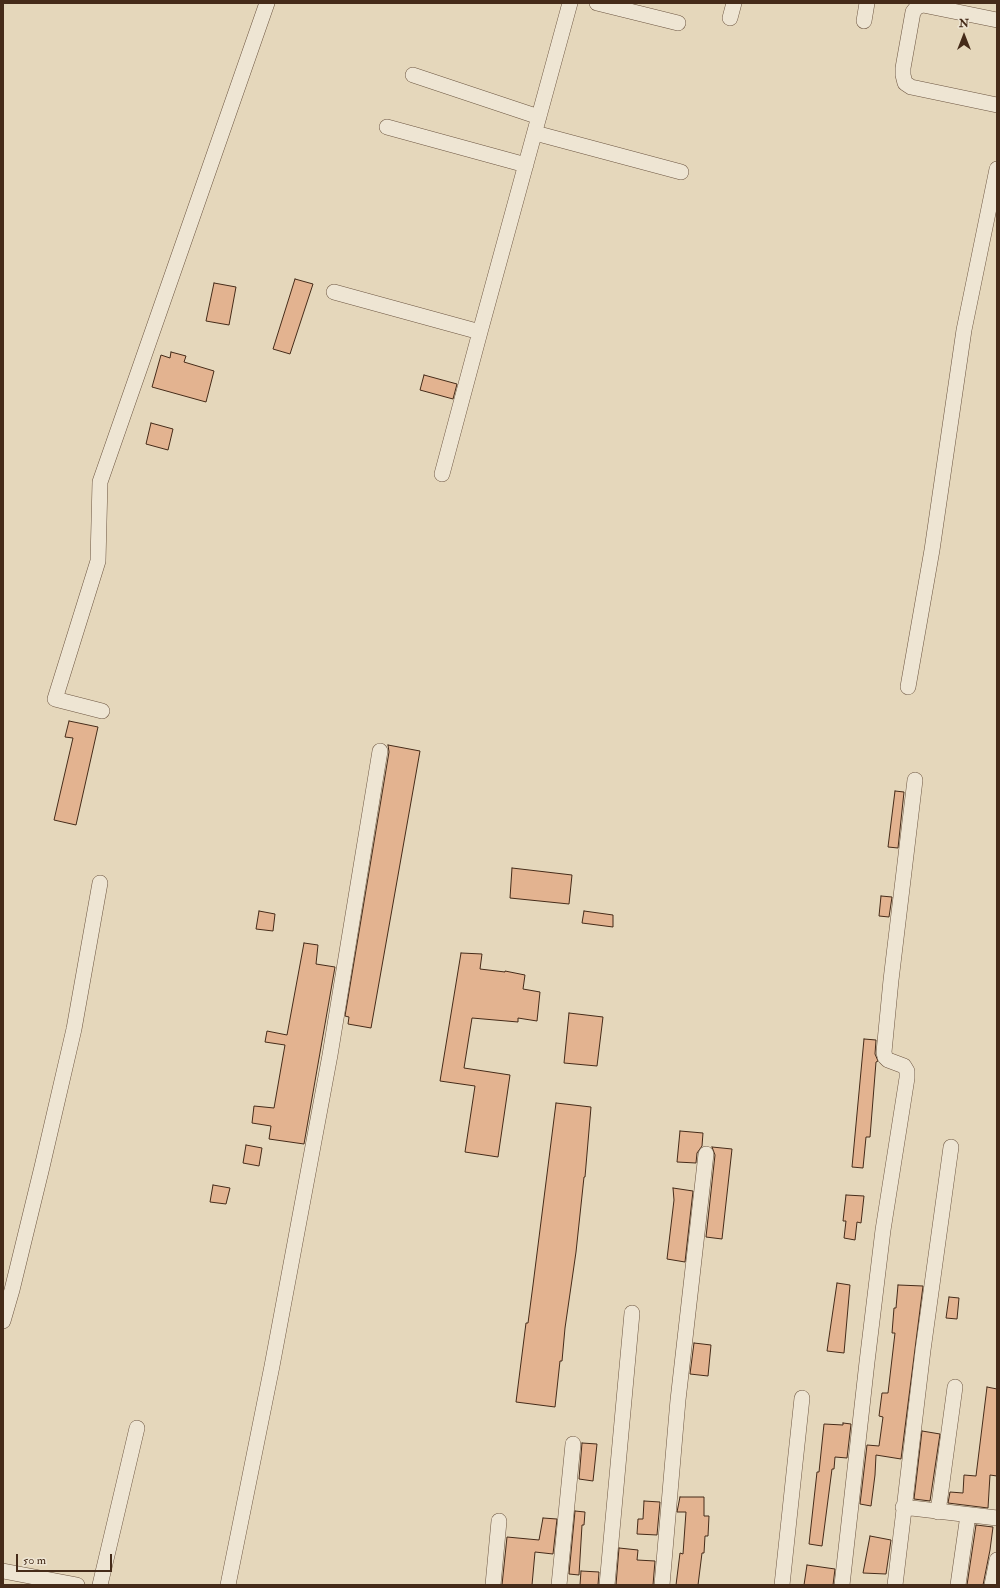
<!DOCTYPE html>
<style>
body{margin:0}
#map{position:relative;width:1000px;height:1588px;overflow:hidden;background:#e5d7bb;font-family:"IM FELL Double Pica",serif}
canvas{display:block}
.frame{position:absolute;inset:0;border:4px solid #452b19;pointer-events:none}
.north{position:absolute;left:944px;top:16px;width:40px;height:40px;-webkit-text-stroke:3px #eee5d3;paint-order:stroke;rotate:0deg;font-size:11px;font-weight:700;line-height:16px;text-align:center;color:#452b19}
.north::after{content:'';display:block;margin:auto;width:14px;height:18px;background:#452b19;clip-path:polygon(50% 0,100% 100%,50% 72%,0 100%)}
.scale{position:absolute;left:16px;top:1554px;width:96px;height:18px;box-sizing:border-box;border:2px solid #452b19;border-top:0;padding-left:5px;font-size:12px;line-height:14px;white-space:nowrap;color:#452b19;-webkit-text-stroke:3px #eee5d3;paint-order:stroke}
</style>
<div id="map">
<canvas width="1000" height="1588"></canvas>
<div class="frame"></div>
<div class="north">N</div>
<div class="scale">50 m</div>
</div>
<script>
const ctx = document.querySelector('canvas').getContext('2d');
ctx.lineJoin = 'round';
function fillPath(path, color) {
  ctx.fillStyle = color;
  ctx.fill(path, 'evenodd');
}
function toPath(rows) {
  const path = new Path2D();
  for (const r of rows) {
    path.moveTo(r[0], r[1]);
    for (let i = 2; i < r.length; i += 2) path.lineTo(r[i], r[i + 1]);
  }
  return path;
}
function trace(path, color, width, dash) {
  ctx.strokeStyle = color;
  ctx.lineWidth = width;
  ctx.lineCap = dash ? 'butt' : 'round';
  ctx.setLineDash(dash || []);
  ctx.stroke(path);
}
const building = toPath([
 [295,279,313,284,290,354,273,349,295,279],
 [214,283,236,287,229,325,206,321,214,283],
 [171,352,186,356,184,362,214,371,206,402,152,387,161,355,170,358,171,352],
 [424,375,457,384,453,399,420,390,424,375],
 [151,423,173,429,168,450,146,444,151,423],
 [69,721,98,727,76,825,54,820,73,738,65,737,69,721],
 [388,745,420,751,371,1028,348,1024,349,1017,345,1016,389,752,388,745],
 [895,791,904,792,898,848,888,847,895,791],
 [512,868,572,875,569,904,510,898,512,868],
 [881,896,892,897,889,917,879,916,881,896],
 [259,911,275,914,273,931,256,929,259,911],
 [584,911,613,915,613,927,582,923,584,911],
 [304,943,318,945,316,964,335,967,304,1144,269,1139,271,1126,252,1123,254,1106,274,1108,285,1045,265,1042,267,1031,287,1035,304,943],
 [461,953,482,954,480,969,505,972,505,971,525,975,523,989,540,992,537,1021,518,1018,518,1022,472,1018,464,1068,510,1075,498,1157,465,1152,475,1086,440,1081,461,953],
 [569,1013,603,1017,597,1066,564,1063,569,1013],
 [864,1039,876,1040,875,1054,878,1061,876,1062,870,1137,866,1137,863,1168,852,1167,864,1039],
 [556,1103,591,1107,585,1177,584,1177,576,1252,565,1328,562,1361,560,1361,555,1407,516,1402,526,1323,528,1323,533,1285,556,1103],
 [680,1131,703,1133,702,1146,697,1153,696,1163,677,1162,680,1131],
 [246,1145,262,1148,259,1166,243,1163,246,1145],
 [712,1147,732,1149,722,1239,706,1237,715,1155,712,1147],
 [213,1185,230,1188,226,1204,210,1202,213,1185],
 [673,1188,693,1191,685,1262,667,1259,674,1200,673,1188],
 [846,1195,864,1196,861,1223,857,1222,855,1240,844,1238,846,1221,843,1221,846,1195],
 [837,1283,850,1285,844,1353,827,1351,837,1283],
 [898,1285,923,1286,901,1459,876,1455,875,1475,871,1506,860,1504,867,1445,879,1446,883,1417,879,1416,882,1393,888,1393,895,1333,892,1333,894,1308,896,1308,898,1285],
 [949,1297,959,1298,957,1319,946,1318,949,1297],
 [694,1343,711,1345,708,1376,690,1374,694,1343],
 [987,1387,997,1389,997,1476,990,1475,988,1508,948,1503,950,1492,963,1493,964,1475,976,1476,987,1387],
 [843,1423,851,1424,847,1458,835,1457,834,1469,832,1469,822,1546,809,1544,817,1472,819,1472,824,1424,843,1425,843,1423],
 [922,1431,940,1434,930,1501,914,1499,922,1431],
 [582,1443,597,1444,593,1481,579,1479,582,1443],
 [680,1497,704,1497,704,1516,709,1516,708,1536,705,1536,704,1553,702,1553,698,1585,676,1585,680,1553,683,1554,686,1512,677,1512,680,1497],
 [644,1501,660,1502,657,1535,637,1534,638,1519,643,1519,644,1501],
 [575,1511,585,1512,584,1525,582,1525,579,1575,569,1574,575,1511],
 [543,1518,557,1519,553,1554,535,1552,532,1585,502,1585,507,1537,539,1540,543,1518],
 [976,1525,993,1527,990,1550,983,1585,967,1585,976,1525],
 [870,1536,891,1540,886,1574,863,1573,870,1536],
 [619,1548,638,1550,637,1560,655,1561,653,1585,616,1585,619,1548],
 [807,1565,835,1569,833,1585,804,1585,807,1565],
 [581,1571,599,1572,598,1585,580,1585,581,1571]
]);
const minor = toPath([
 [597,3,678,23],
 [730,18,734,3],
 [997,20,923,5,917,7,913,12,903,68,903,75,905,83,911,87,997,105],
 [864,21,867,3],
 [413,75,539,117],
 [387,127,526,165],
 [535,133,681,172],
 [334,292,480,332,570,3],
 [442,474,480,332],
 [908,687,932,550,964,330,997,169],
 [102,711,55,699,98,561,100,482,267,3],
 [3,1321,12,1290,42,1167,74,1029,100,883],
 [903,1507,997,1518],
 [938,1512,955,1387],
 [3,1571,77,1585],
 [100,1585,137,1428],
 [228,1585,272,1366,330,1055,380,751],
 [493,1585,499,1521],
 [559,1585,573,1444],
 [607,1585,632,1313],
 [662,1585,678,1400,706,1154],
 [782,1585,802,1398],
 [842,1585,867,1362,883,1230,907,1078,907,1071,904,1066,888,1060,885,1057,884,1052,891,980,915,780],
 [895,1585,923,1350,951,1147],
 [958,1585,968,1515],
 [992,1585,997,1560]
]);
fillPath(building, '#e3b390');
trace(building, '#452b19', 1);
trace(minor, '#6d5642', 16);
trace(minor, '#eee5d3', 15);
</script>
